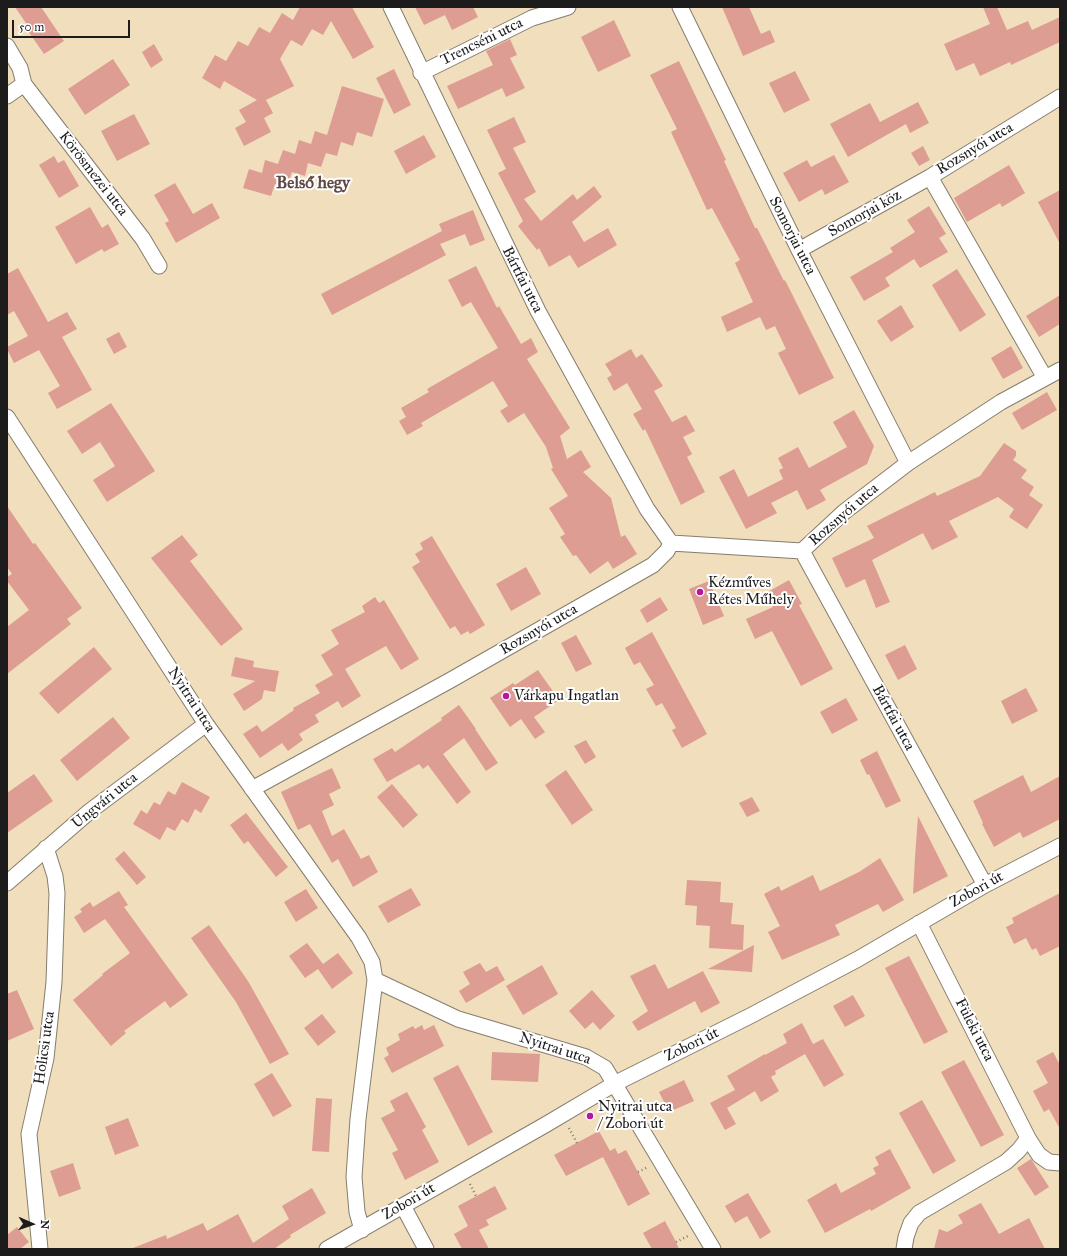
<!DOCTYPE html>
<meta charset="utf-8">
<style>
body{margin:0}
#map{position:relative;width:1067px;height:1256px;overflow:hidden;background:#f0debd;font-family:"IM FELL Great Primer",serif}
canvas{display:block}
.frame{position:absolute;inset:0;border:8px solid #1c1c1c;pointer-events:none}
.north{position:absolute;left:12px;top:1204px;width:40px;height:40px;-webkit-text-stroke:3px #fff;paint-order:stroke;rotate:92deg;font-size:11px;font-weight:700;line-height:16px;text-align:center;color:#1c1c1c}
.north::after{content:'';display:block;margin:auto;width:14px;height:18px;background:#1c1c1c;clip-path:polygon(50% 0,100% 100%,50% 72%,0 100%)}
.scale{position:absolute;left:12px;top:20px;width:118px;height:18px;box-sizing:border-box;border:2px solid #1c1c1c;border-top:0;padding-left:5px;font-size:12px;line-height:14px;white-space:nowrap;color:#1c1c1c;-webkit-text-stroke:3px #fff;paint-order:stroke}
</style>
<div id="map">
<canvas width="1067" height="1256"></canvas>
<div class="frame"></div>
<div class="north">N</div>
<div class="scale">50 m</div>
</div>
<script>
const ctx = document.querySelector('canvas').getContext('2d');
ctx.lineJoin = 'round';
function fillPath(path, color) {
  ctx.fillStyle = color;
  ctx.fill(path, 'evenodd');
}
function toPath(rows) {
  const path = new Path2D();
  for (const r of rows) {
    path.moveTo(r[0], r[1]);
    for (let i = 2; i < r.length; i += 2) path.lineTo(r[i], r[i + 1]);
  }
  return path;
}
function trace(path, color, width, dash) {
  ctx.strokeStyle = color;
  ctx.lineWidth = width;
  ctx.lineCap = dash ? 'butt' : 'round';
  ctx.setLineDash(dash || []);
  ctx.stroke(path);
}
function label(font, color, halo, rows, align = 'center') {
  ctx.font = font + ' "IM FELL Great Primer",serif';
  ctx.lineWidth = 4;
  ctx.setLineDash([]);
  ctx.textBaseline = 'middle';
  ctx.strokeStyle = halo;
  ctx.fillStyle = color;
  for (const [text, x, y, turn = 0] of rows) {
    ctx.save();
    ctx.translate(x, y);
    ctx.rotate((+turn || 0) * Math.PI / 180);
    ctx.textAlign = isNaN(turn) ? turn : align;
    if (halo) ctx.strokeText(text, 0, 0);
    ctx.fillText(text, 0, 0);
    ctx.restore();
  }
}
const building = toPath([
 [15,7,41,7,64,41,44,54,28,31,30,29],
 [300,7,352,7,374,47,353,59,331,21,323,35,312,29,302,46,291,40,280,59,294,86,266,100,273,113,264,118,271,132,244,146,235,128,246,122,239,110,257,100,224,81,220,89,202,78,215,55,226,61,238,41,248,46,259,27,270,33,282,13,293,20],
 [415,7,473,7,478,17,452,30,445,15,424,25],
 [722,7,749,7,761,34,770,30,775,42,743,56],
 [983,7,997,7,1007,30,1028,21,1032,30,1060,17,1060,42,1011,65,1010,62,980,76,974,63,956,71,944,44,990,24],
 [614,20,631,56,598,72,581,37],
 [510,39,517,55,510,58,525,88,506,97,502,88,458,109,447,86,493,65,486,51],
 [154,44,163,60,151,68,142,52],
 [113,59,130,85,85,115,68,89],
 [679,61,726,160,724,161,755,228,757,228,784,281,785,280,834,378,799,395,778,353,786,349,775,326,766,330,760,317,727,332,721,317,753,302,735,263,740,260,712,208,707,210,671,132,677,129,650,75],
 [394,69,411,105,394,114,376,78],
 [795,71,810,100,784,113,769,83],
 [342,86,384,99,372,137,357,132,353,146,341,142,337,156,326,153,321,167,308,163,305,176,292,172,287,187,275,184,271,196,243,188,249,169,262,173,265,160,278,164,283,150,295,154,299,140,311,144,315,131,327,135],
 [918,102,929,123,910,133,906,124,848,157,830,124,870,103,880,122],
 [134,114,150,144,117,161,101,131],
 [514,117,526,142,513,148,536,192,524,199,541,221,573,194,577,200,594,186,602,197,572,222,584,242,608,228,617,245,578,268,570,255,549,267,539,248,537,250,518,226,523,221,498,173,506,169,487,130],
 [424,135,436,157,406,174,394,151],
 [923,146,930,160,919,166,911,153],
 [834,155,849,182,825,195,822,189,799,202,783,173,807,160,811,167],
 [54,156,58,163,64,160,79,186,59,198,39,165],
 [1009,165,1025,193,1002,207,1000,203,967,222,954,198],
 [175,183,193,214,212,203,220,218,176,243,165,223,169,221,154,195],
 [1060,190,1060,244,1038,202],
 [929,206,946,234,939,238,948,252,920,268,914,259,885,278,890,286,864,301,850,277,893,252,890,248,915,232,907,220],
 [90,207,102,228,108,224,119,244,104,252,102,249,76,264,55,227],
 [473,210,485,240,470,246,465,234,440,244,446,255,332,315,321,294,442,231,439,224],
 [476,266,497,308,499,306,521,344,531,338,538,352,527,359,570,428,560,436,567,459,581,450,591,467,583,472,611,498,621,537,625,535,637,554,613,569,608,561,590,574,576,555,573,556,560,537,565,534,549,508,568,496,551,469,553,468,546,447,524,413,508,423,500,411,508,406,493,381,421,423,423,426,407,435,399,421,406,417,401,408,429,392,427,389,498,348,471,302,462,307,448,280],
 [18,268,48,322,67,312,77,329,62,337,92,390,57,409,48,393,60,386,39,350,14,363,7,349,7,347,28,336,14,311,7,315,7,274],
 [957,269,986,315,960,332,932,285],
 [1060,295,1060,324,1039,337,1026,316],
 [901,305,914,327,891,342,877,321],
 [119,332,127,347,114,354,106,339],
 [1011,346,1023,368,1003,379,991,358],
 [631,349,636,358,642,354,663,386,654,391,672,422,686,415,695,431,683,437,692,454,687,457,705,492,681,505,645,429,643,431,633,414,642,409,627,383,614,391,607,378,612,375,605,364],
 [1047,392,1057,410,1022,430,1012,413],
 [111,403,155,471,107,502,93,480,115,466,100,442,82,454,67,431],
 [854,410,874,446,867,464,820,490,826,500,807,510,797,490,771,503,777,513,746,529,719,477,734,469,748,497,783,479,779,470,783,468,778,458,798,447,809,468,847,447,833,422],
 [1004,443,1016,451,1016,456,1013,460,1027,470,1021,478,1034,487,1029,495,1043,505,1027,529,1009,517,1014,509,998,497,949,521,958,537,932,550,923,533,872,560,890,602,876,608,865,579,846,588,832,558,874,538,867,526,935,492,937,496,980,476],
 [7,506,33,544,35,543,82,608,67,619,71,624,7,674,7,627,29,610,7,581,7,577,12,574,7,567],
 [182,535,198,555,190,561,243,629,221,646,151,558],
 [432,536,485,625,470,634,468,631,461,635,455,626,450,629,412,567,420,562,415,554,423,549,420,543],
 [526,567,541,594,511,611,496,584],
 [789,580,802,604,799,605,833,669,801,686,772,631,755,639,746,619,773,607,766,593],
 [709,581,724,616,703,625,689,589],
 [375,597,379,603,384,600,419,659,401,670,386,646,345,669,361,696,342,708,338,701,315,715,319,722,299,734,303,740,288,751,282,743,260,758,243,734,257,725,262,732,294,710,293,708,320,693,315,685,333,675,321,655,339,644,331,630,365,612,362,606],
 [660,597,668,610,647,623,640,610],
 [652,632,707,734,682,748,672,730,676,728,662,703,656,706,646,689,654,685,640,662,634,665,625,648],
 [576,635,592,664,576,672,561,643],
 [905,645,917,669,898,680,885,655],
 [94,647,112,669,58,714,39,693],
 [235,657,254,661,253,667,279,671,275,692,264,690,262,699,244,711,233,694,255,681,231,676],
 [538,670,559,700,534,717,545,732,535,739,521,719,510,727,490,698,513,683,515,685],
 [1026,688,1038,711,1012,724,1001,701],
 [846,698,858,720,832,734,820,712],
 [459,705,476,729,475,729,498,763,486,771,464,738,443,754,471,792,457,804,428,765,423,769,419,764,387,782,373,759,392,748,395,752,442,720,441,718],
 [113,717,130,738,77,781,60,760],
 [586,740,596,757,585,764,574,746],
 [877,751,901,801,886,808,869,774,867,775,860,760],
 [332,768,341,788,329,794,334,805,322,811,332,836,344,829,361,859,369,855,378,872,353,887,338,859,332,863,310,824,298,830,281,792],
 [566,770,593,810,572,825,545,785],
 [34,774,53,801,7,833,7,793],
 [1023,775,1031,792,1060,776,1060,819,1023,838,1020,832,994,847,982,824,983,823,973,801],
 [182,782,210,797,201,813,195,809,188,823,182,819,175,831,167,827,160,840,133,824,141,810,147,814,154,802,160,805,168,791,175,795],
 [392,784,418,815,403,828,377,797],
 [752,797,760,811,747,817,739,803],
 [246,813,288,867,276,877,248,841,244,844,230,825],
 [918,816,948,876,913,894,915,857],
 [124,851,146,877,137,885,115,859],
 [880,858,904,900,883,912,878,904,835,925,840,935,782,960,768,932,780,926,764,894,779,886,781,891,813,875,820,891,859,872],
 [687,880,721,882,720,902,733,903,731,924,744,925,743,950,709,948,710,926,696,925,697,906,685,905],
 [411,888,421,905,388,923,378,906],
 [306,889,318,908,296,922,284,902],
 [119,891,128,905,124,907,188,995,170,1008,165,1001,124,1031,126,1033,111,1046,73,1000,103,975,102,974,130,953,105,919,84,933,74,917,82,912,80,909,90,902,93,907],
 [1060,893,1060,946,1040,956,1036,948,1032,950,1026,938,1014,944,1006,927,1014,923,1012,918],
 [209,925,248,981,289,1054,270,1064,236,1002,191,938],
 [307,943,323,964,338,953,353,973,332,989,318,969,305,978,289,956],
 [754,945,752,972,708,969],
 [909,956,948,1032,924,1044,885,968],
 [480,963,486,972,497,966,505,980,466,1003,459,991,470,984,463,972],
 [655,964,668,989,703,971,720,1003,701,1013,695,1001,638,1031,632,1022,648,1011,630,976],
 [542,965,558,994,523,1015,506,986],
 [17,990,34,1029,7,1041,7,994],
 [592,990,615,1016,600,1030,593,1022,585,1029,569,1011],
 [853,995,865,1016,845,1027,833,1006],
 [322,1014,336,1032,318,1046,304,1028],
 [802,1023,813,1044,823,1039,844,1075,824,1087,805,1054,775,1071,776,1074,771,1077,779,1091,761,1102,755,1091,727,1108,736,1124,725,1130,710,1103,735,1090,727,1076,765,1054,765,1055,787,1043,783,1034],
 [422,1025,424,1030,434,1025,444,1046,392,1073,384,1058,389,1055,386,1048,400,1040,398,1034,413,1026,415,1029],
 [492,1052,540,1054,538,1082,491,1080],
 [1053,1052,1060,1065,1060,1129,1049,1109,1044,1112,1033,1091,1048,1083,1036,1061],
 [964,1060,1004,1135,981,1147,941,1072],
 [458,1065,493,1132,468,1146,433,1078],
 [272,1073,292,1106,273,1117,254,1084],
 [684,1080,694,1101,669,1112,659,1092],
 [407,1092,426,1127,422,1130,439,1162,405,1180,392,1153,398,1150,381,1118,395,1111,390,1101],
 [316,1098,332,1099,329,1152,312,1151],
 [922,1100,956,1161,933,1174,899,1113],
 [128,1118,139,1146,115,1155,105,1127],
 [599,1131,610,1151,615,1148,618,1154,626,1150,650,1194,628,1206,603,1157,566,1176,554,1155],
 [890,1149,911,1188,871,1211,870,1209,825,1233,807,1200,836,1183,841,1193,876,1174,873,1168,879,1165,875,1157],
 [1031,1159,1049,1187,1035,1196,1017,1168],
 [73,1163,81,1189,59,1197,50,1171],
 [495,1186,507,1209,486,1220,489,1225,479,1230,489,1249,462,1249,454,1234,468,1226,458,1206],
 [312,1188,326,1213,290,1235,291,1237,274,1249,133,1249,133,1248,166,1235,167,1239,203,1223,207,1231,238,1214,253,1243,289,1219,282,1206],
 [748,1193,771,1232,760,1239,747,1216,735,1223,725,1206],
 [981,1203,999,1234,1029,1218,1045,1249,934,1249,939,1229,947,1232,963,1223,958,1215],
 [665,1221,675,1240,679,1249,652,1249,643,1233],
 [17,1227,29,1242,20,1249,7,1249,7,1235]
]);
const path = toPath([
 [569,1128,577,1143],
 [638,1172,648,1167],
 [470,1184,476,1196],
 [676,1242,688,1236]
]);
const street = toPath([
 [391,7,538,311,647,509,671,543],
 [680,7,799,250,908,463],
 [7,46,20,68,24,84,7,96],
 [421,73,532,18,568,7],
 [24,84,143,239,159,266],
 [930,177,1045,378],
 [799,250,930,177,1060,97],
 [7,417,206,724,359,938,372,962,375,980,358,1119,354,1177,357,1212,362,1230],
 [671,543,802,551,844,512,908,463,1001,402,1060,370],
 [802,551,985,885],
 [252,789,449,681,653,565,667,551,671,543],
 [7,883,90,811,206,724],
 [375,980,458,1019,586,1057,605,1068,713,1249],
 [1028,1138,1039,1155,1049,1162,1060,1163],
 [403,1206,426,1249],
 [40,1249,29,1134,46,1058,54,982,57,893,55,876,46,848],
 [327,1249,545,1125,616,1083,750,1016,858,959,985,885,1060,846],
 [904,1249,906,1237,911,1223,919,1213,1006,1162,1019,1150,1028,1138,919,923]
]);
const markers = [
 [700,592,4,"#b5179e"],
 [506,696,4,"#b5179e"],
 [590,1116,4,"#b5179e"]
];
const streetNames = [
 ["Trencséni utca",482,42,-26],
 ["Rozsnyói utca",975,149,-31],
 ["Körösmezei utca",93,174,52],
 ["Somorjai köz",865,214,-29],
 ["Somorjai utca",792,236,63],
 ["Bártfai utca",522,280,63],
 ["Rozsnyói utca",844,515,-41],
 ["Rozsnyói utca",539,630,-30],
 ["Nyitrai utca",191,700,57],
 ["Bártfai utca",893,718,61],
 ["Ungvári utca",105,801,-39],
 ["Zobori út",977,890,-29],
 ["Füleki utca",974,1030,63],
 ["Zobori út",692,1045,-26],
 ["Holicsi utca",45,1048,-82],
 ["Nyitrai utca",555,1049,18],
 ["Zobori út",409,1202,-30]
];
const poiNames = [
 ["Kézműves",708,583],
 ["Rétes Műhely",708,600],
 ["Várkapu Ingatlan",514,696],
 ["Nyitrai utca",598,1107],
 ["/ Zobori út",598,1124]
];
const quarterNames = [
 ["Belső hegy",313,184]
];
fillPath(building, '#de9d92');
trace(street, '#867d6c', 17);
trace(path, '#867d6c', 2.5, [1, 3]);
trace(street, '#fff', 15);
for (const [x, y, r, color] of markers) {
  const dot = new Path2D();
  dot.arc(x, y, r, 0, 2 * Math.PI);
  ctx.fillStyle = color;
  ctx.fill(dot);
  trace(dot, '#fff', 1.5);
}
label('15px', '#1c1c1c', '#fff', streetNames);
label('15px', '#1c1c1c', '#fff', poiNames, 'left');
label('bold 17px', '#604945', '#fff', quarterNames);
</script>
